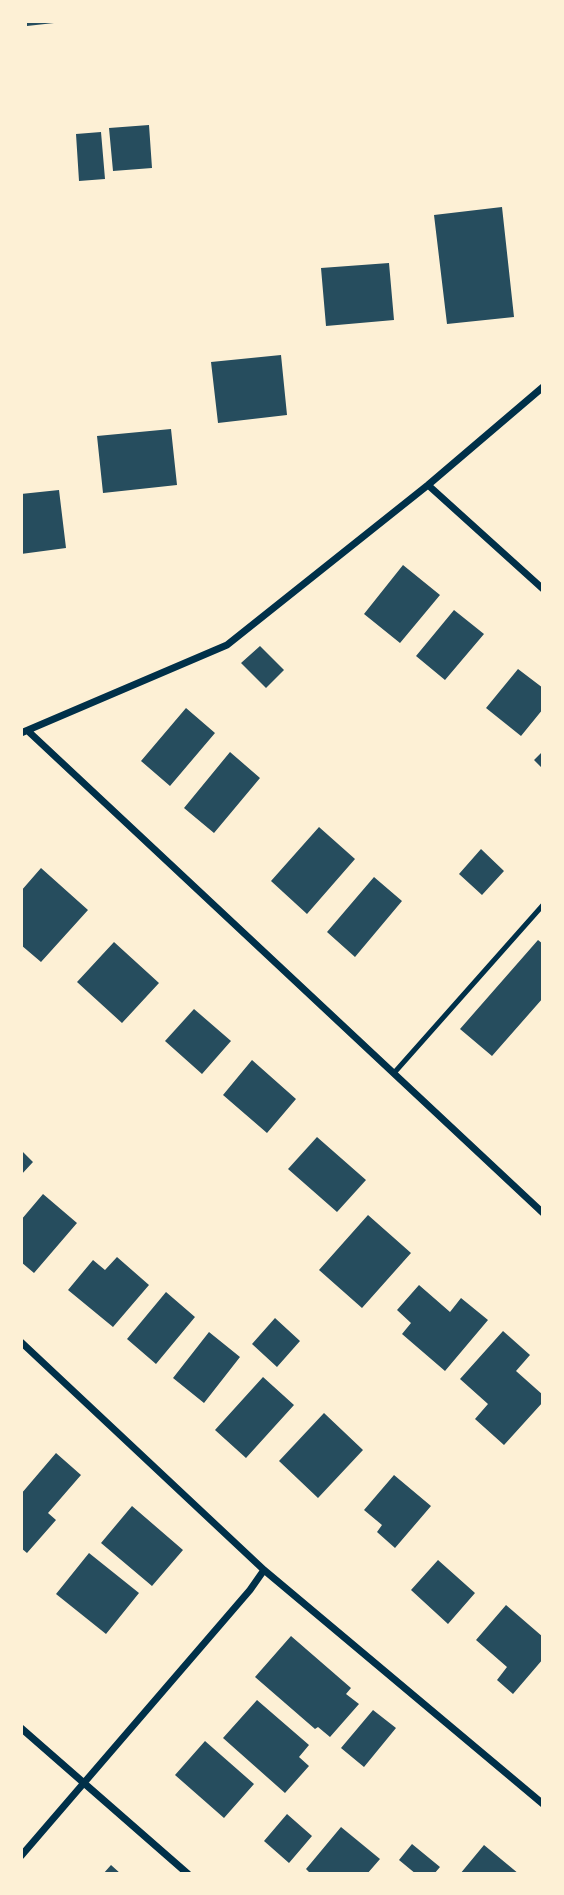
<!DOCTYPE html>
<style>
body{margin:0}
#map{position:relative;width:564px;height:1895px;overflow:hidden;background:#fdf0d5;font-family:Overpass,sans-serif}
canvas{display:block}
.frame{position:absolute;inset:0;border:23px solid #fdf0d5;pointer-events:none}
</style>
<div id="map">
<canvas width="564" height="1895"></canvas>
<div class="frame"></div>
</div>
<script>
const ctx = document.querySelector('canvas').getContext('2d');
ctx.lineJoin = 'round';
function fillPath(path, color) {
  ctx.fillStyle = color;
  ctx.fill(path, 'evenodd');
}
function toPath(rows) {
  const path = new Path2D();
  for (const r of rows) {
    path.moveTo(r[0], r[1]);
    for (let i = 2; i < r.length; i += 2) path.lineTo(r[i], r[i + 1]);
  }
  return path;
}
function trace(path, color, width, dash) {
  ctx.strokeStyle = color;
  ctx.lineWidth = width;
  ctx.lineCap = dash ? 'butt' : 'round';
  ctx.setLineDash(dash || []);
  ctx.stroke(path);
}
const building = toPath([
 [27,21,54,21,54,23,27,26],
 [149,125,152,168,113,171,109,128],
 [101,132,105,179,79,181,76,134],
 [502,207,514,317,447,324,434,215],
 [389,263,394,320,326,326,321,268],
 [281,355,287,415,218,423,211,362],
 [171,429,177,485,103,493,97,436],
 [59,490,66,548,21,554,21,494],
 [403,565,440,595,400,643,364,614],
 [454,610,484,634,445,680,416,656],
 [260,646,284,670,266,688,241,663],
 [518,669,543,688,543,709,521,736,486,708],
 [186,708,215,733,170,786,141,761],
 [543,751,543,769,534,760],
 [230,752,260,778,214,833,184,808],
 [319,827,355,859,307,914,271,881],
 [481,849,504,871,482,895,459,874],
 [41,868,88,910,41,962,21,945,21,891],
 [374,877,402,901,355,957,327,932],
 [538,940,543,944,543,998,492,1056,460,1029],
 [114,942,159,983,122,1023,77,982],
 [194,1009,231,1041,202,1074,165,1041],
 [252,1060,296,1099,267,1133,223,1095],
 [317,1137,366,1180,337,1212,288,1169],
 [21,1150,33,1162,21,1175],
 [43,1194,77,1223,34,1273,21,1262,21,1220],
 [368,1215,411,1253,362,1308,319,1270],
 [117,1257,149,1285,113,1327,68,1290,93,1260,105,1270],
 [419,1285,450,1312,461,1298,488,1320,445,1371,402,1334,411,1323,397,1310],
 [166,1292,195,1317,156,1364,127,1339],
 [275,1318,300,1341,277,1367,252,1344],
 [503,1331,530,1355,516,1371,543,1395,543,1402,504,1445,475,1419,488,1404,460,1379],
 [209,1332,240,1357,204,1403,173,1378],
 [263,1377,294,1405,246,1458,215,1430],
 [324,1413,363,1450,318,1498,279,1461],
 [56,1453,81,1475,48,1513,56,1520,27,1553,21,1548,21,1494],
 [394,1475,431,1506,395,1548,377,1532,382,1525,364,1510],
 [132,1506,183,1550,152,1586,101,1543],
 [89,1553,139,1593,106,1634,56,1594],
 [438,1560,475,1593,448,1624,411,1590],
 [506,1605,543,1637,543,1659,513,1694,497,1680,507,1667,476,1640],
 [291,1636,351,1688,346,1694,359,1704,330,1737,318,1727,315,1729,255,1677],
 [257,1700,309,1745,299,1757,309,1766,285,1793,223,1738],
 [373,1710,396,1728,364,1767,341,1748],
 [205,1741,254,1784,224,1818,175,1775],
 [287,1814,312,1836,289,1863,264,1841],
 [341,1827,380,1859,367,1874,311,1874,306,1869],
 [412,1844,440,1867,434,1874,416,1874,399,1860],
 [484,1845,519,1874,460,1874],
 [111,1865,121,1874,103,1874]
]);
const service = toPath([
 [394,1073,543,905]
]);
const minor = toPath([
 [428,485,543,589],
 [28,731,543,1213],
 [21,733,227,645,428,485,543,387],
 [21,1342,264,1570,543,1804],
 [21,1728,188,1874],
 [21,1856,250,1590,264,1570]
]);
fillPath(building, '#264d5e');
trace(service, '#003049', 5);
trace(minor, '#003049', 7);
</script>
